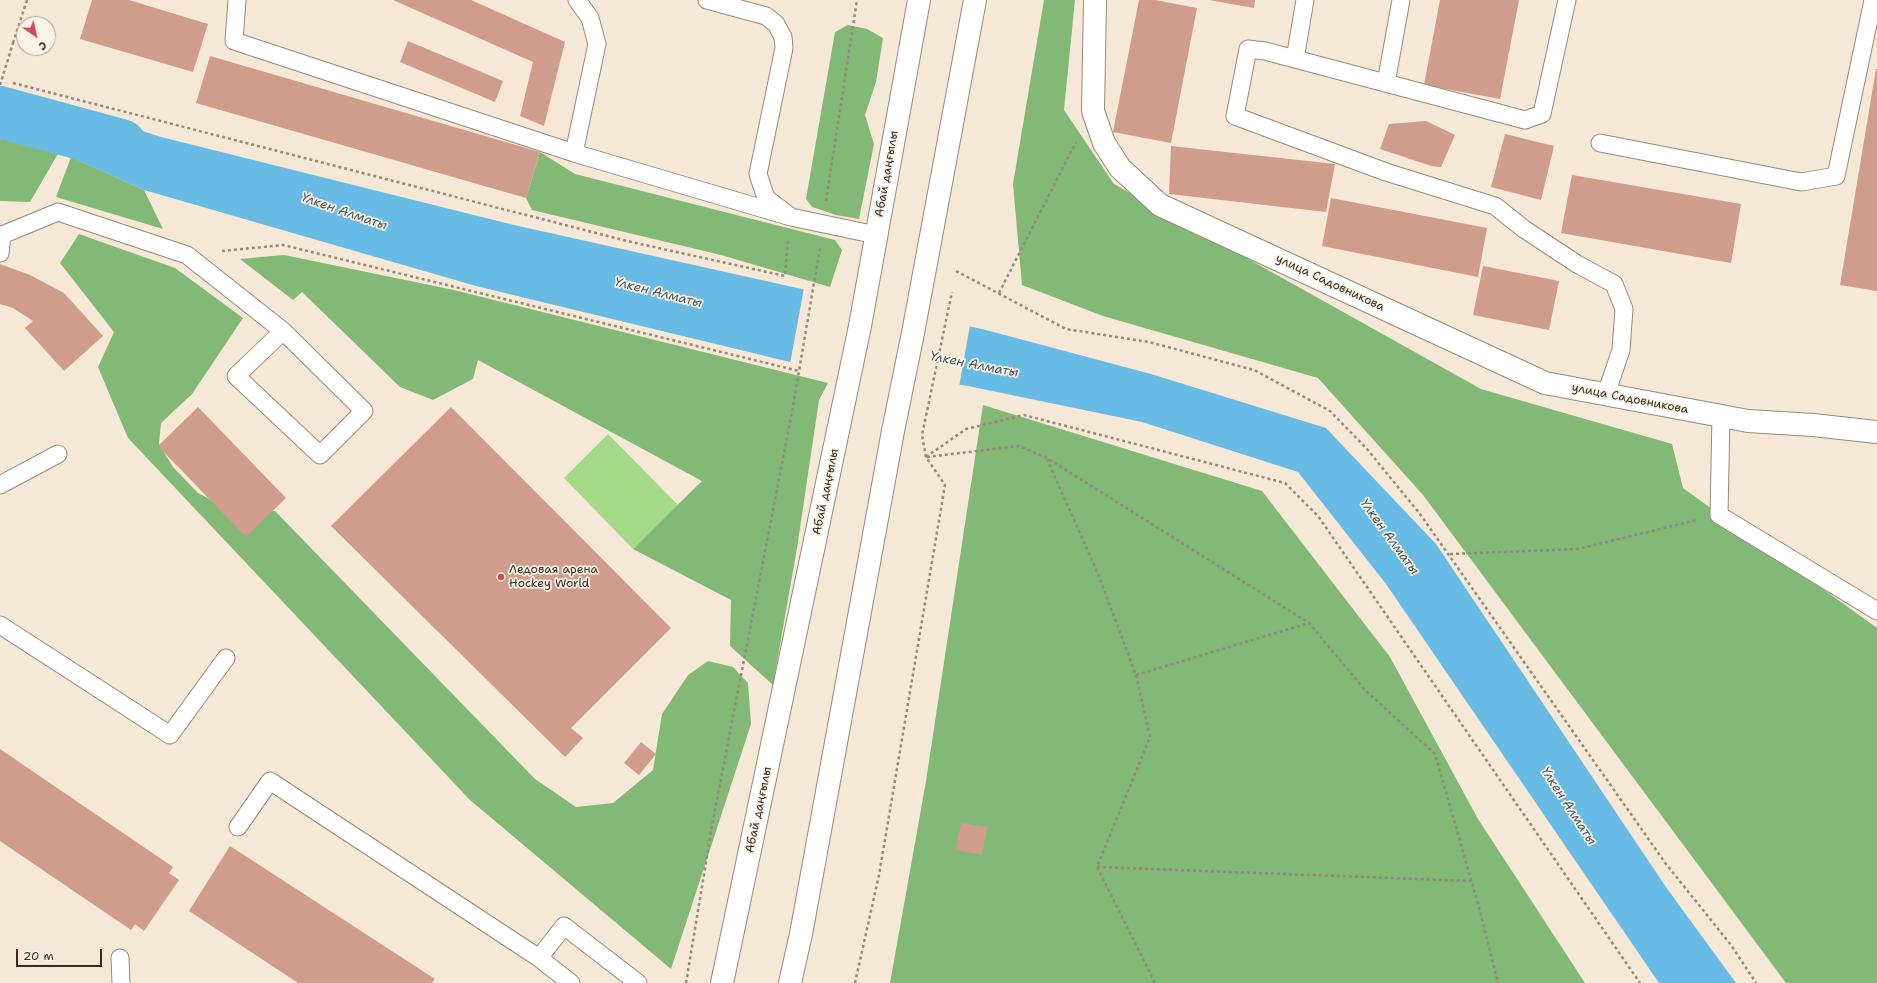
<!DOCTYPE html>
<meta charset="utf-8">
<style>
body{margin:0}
#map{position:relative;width:1877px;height:983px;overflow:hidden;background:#f6e8d6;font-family:"Shantell Sans",sans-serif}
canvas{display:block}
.north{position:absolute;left:16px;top:16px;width:40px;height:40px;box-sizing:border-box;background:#f7f3e8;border:1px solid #aca397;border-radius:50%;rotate:146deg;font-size:11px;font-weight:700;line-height:16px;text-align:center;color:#3b2a1e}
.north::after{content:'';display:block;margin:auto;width:14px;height:18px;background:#d1495b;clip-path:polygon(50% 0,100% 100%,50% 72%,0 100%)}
.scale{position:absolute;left:16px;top:949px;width:86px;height:18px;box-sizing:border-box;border:2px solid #3b2a1e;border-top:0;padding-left:5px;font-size:12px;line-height:14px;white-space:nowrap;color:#3b2a1e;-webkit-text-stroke:3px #f7f3e8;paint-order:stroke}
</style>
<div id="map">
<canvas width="1877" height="983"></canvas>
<div class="north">С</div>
<div class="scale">20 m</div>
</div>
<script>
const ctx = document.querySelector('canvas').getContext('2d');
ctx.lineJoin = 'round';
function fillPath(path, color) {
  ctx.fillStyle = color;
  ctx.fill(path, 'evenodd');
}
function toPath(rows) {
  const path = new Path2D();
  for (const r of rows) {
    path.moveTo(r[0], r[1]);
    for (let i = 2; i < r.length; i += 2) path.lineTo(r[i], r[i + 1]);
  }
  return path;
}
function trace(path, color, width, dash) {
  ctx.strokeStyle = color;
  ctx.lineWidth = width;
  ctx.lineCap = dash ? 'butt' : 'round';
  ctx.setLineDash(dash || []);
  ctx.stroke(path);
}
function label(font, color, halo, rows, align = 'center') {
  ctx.font = font + ' "Shantell Sans",sans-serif';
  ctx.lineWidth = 3.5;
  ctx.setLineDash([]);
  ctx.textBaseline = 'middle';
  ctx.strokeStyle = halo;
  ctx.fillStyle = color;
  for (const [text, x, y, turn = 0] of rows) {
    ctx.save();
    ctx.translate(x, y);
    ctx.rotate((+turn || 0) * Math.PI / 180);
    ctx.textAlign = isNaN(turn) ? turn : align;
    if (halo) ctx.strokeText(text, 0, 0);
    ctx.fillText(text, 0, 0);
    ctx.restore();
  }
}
const green = toPath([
 [608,434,678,505,633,549,564,478]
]);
const forest = toPath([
 [1044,0,1075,0,1064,110,1114,184,1481,389,1672,444,1683,488,1877,628,1877,983,1786,983,1423,495,1318,378,1103,316,1022,285,1013,184],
 [848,25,867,29,883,38,876,82,865,115,874,144,859,219,836,215,812,207,806,199,835,32],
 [2,136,46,146,59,152,30,202,0,201,0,140],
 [540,152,575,174,835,240,842,250,830,287,721,255,532,210,526,198],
 [71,157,144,190,163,229,56,197],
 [79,234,175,268,243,318,192,394,161,423,159,444,173,467,198,493,223,506,253,512,275,511,535,779,576,807,613,803,653,770,662,714,688,675,708,661,733,667,748,683,751,724,671,969,470,800,128,438,98,367,114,332,60,263],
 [284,255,454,290,828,383,819,400,797,548,773,685,730,646,731,600,633,549,702,481,478,360,473,379,433,400,400,387,302,292,293,300,240,259],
 [983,405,1262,491,1390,657,1478,819,1585,983,890,983,926,781]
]);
const water = toPath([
 [58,104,161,137,514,225,986,330,1151,374,1326,428,1436,544,1668,890,1736,983,1659,983,1386,584,1298,472,1142,422,968,386,790,362,476,286,144,190,46,146]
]);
const pier = toPath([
 [804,288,970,325,959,387,790,364]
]);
const river = toPath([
 [0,112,121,145]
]);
const building = toPath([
 [92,0,129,0,208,24,193,72,80,39],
 [393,0,471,0,565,42,544,126,520,116,533,62],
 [1139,0,1155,0,1197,8,1171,143,1113,132],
 [1209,0,1255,0,1254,8],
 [1440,0,1519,0,1500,99,1424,85],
 [408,41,503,81,495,102,400,62],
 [210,56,540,152,526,198,196,103],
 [1876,69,1877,69,1877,291,1840,285],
 [1426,121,1455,135,1441,167,1431,166,1380,149,1389,124],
 [1505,134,1554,146,1541,200,1491,187],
 [1171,146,1335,164,1326,212,1169,194],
 [1572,175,1741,204,1731,263,1561,233],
 [1331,198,1487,228,1478,277,1322,246],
 [0,264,30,275,64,293,103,336,64,371,25,328,33,321,13,308,0,304],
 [1483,266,1559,281,1549,330,1473,315],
 [198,407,286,498,246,537,158,446],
 [451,407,671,628,571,728,583,738,565,757,331,526],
 [641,742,656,754,639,775,624,763],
 [0,749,173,867,169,873,179,880,144,931,135,924,131,930,0,841],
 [961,823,987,827,982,855,956,850],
 [230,846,435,979,432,983,298,983,189,911]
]);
const path = toPath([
 [13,43,27,0],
 [13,83,627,241,785,276,788,241],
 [826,201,857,0],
 [222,251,283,245,799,371],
 [956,271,1066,329,1149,342,1254,370,1330,411,1367,449,1420,514,1666,864,1731,945,1756,983],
 [999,293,1076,142],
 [926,457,966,429,1024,415,1285,483,1318,516,1640,983],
 [927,457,1019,446,1047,458,1309,623,1365,690,1435,754,1480,911,1498,983],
 [1047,459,1098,574,1136,675,1150,737,1097,867,1155,983],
 [1450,554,1578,549,1697,520],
 [1136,675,1309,623],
 [1097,867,1471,881],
 [686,983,713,820,792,412,820,248],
 [855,983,879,875,945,485,926,457,922,435,952,292]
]);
const service = toPath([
 [237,0,234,41,574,153,791,217],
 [707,0,766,16,776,24,783,37,784,48,758,174,766,198,791,217,876,235],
 [1567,0,1542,114,1525,120,1265,51,1248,49,1235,116,1386,172,1495,206,1524,229,1577,264,1614,284,1624,309,1621,350,1606,394],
 [1295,59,1305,0],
 [1386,83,1401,0],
 [1600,143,1801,182,1836,176,1873,0],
 [574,153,597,44,590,18,577,0],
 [0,235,2,235,0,253],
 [2,235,58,212,187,255,283,331,364,411,320,455,236,376,283,331],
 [1721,416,1719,515,1877,611],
 [0,485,58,454],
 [0,625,170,735,226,658],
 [238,827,270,781,539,958],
 [120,958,121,983],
 [571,983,539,958,564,926,638,983]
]);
const minor = toPath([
 [1095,0,1093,111,1104,143,1120,168,1160,205,1545,383,1748,421,1813,425,1877,432]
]);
const secondary = toPath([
 [722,983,860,326,919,0],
 [790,983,801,934,893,431,913,333,975,0]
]);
const pathBridge = toPath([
 [0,85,13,43]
]);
const markers = [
 [501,577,4,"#d1495b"]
];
const streetNames = [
 ["Абай даңғылы",887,174,-80],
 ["улица Садовникова",1330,283,25],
 ["улица Садовникова",1630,399,11],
 ["Абай даңғылы",826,492,-78],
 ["Абай даңғылы",759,810,-78]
];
const poiNames = [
 ["Ледовая арена",509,570],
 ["Hockey World",509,584]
];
const waterNames = [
 ["Үлкен Алматы",344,212,19],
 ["Үлкен Алматы",658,293,14],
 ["Үлкен Алматы",974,365,11],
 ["Үлкен Алматы",1389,537,54],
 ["Үлкен Алматы",1568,806,57]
];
fillPath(green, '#a4d98a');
fillPath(forest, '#83b976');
fillPath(water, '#68bbe4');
fillPath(pier, '#f6e8d6');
trace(river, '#68bbe4', 52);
fillPath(building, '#d09c8b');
trace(service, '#98897a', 19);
trace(minor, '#98897a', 24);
trace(secondary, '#98897a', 24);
trace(path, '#98897a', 2.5, [3, 3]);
trace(service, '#fff', 17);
trace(minor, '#fff', 22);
trace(secondary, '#fff', 22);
trace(pathBridge, '#98897a', 2.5, [3, 3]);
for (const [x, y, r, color] of markers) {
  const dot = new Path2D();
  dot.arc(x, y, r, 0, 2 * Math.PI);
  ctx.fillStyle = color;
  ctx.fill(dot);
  trace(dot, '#f7f3e8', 1.5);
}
label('12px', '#3b2a1e', '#f7f3e8', streetNames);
label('12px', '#3b2a1e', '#f7f3e8', poiNames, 'left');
label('italic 13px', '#485659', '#f7f3e8', waterNames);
</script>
